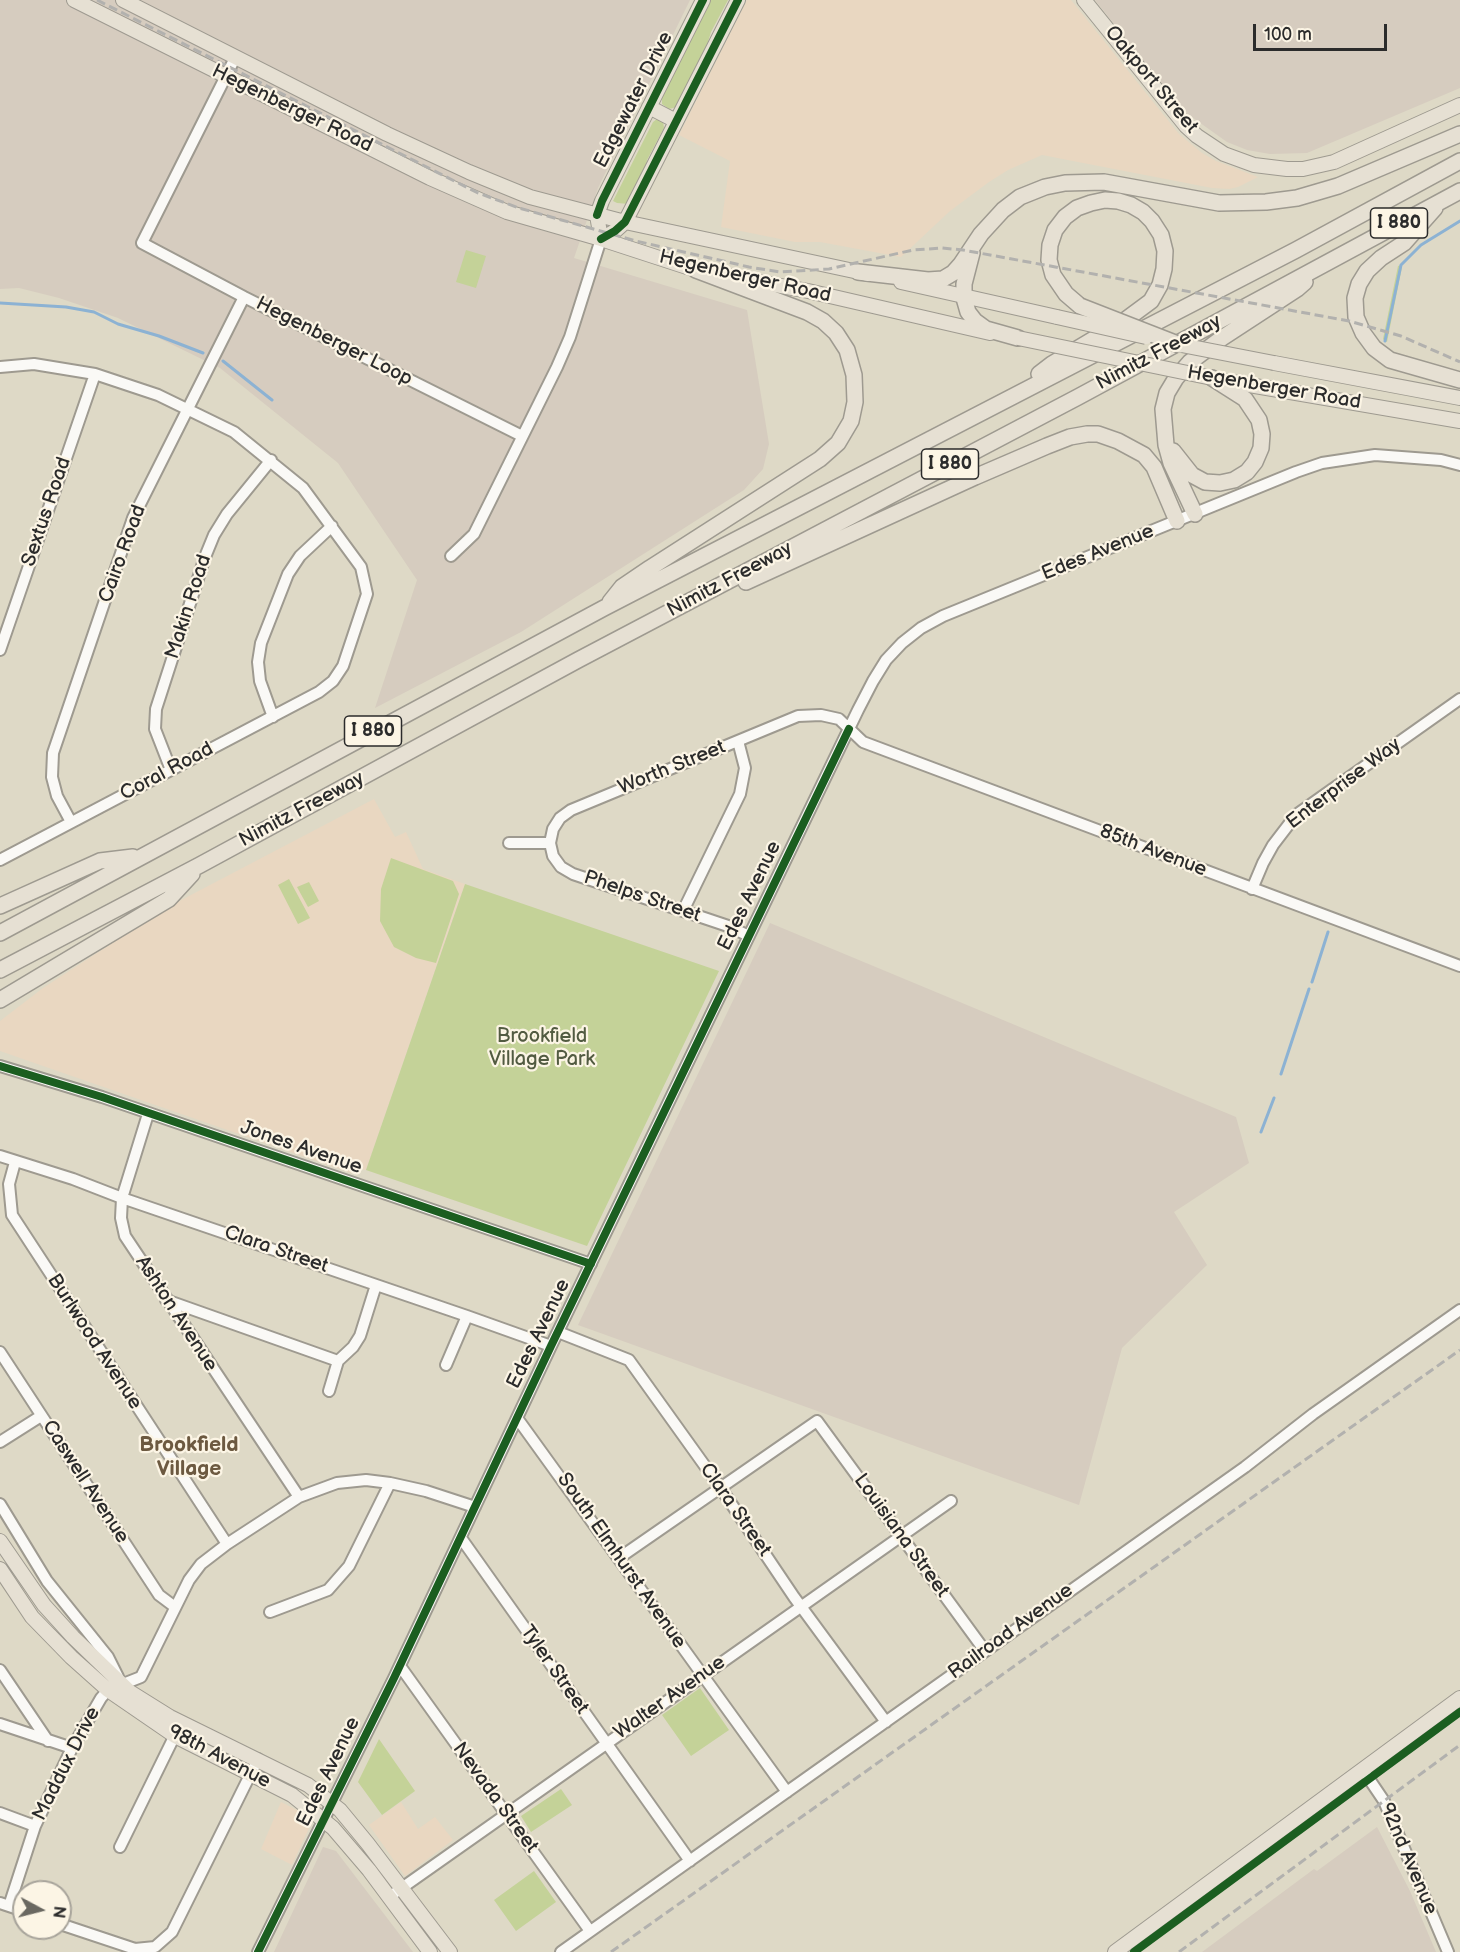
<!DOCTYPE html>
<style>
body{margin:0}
#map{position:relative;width:1460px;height:1952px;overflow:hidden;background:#ded9c6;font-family:"Balsamiq Sans",sans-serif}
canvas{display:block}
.north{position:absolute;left:12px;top:1880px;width:60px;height:60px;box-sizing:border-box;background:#fcf5e5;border:2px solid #a8a49b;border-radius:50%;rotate:97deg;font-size:16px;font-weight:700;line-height:24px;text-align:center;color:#2b2b2b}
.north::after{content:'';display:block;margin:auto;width:21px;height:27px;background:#6a6861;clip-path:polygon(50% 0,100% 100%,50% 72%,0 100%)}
.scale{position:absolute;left:1253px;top:24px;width:134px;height:27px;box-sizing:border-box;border:3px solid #2b2b2b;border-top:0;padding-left:8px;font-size:18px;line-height:21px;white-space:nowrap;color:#2b2b2b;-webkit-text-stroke:4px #fcf5e5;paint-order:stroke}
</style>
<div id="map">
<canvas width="1460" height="1952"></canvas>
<div class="north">N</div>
<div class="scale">100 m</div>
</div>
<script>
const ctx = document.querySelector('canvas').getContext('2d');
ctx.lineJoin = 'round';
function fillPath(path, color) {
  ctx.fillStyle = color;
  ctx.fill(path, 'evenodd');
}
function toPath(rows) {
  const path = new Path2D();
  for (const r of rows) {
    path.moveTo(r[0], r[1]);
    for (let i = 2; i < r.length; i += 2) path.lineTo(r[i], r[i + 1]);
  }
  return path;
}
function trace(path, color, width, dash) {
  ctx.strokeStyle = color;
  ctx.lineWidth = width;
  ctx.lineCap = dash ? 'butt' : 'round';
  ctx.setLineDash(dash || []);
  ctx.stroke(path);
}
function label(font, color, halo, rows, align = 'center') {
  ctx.font = font + ' "Balsamiq Sans",sans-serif';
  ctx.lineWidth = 4.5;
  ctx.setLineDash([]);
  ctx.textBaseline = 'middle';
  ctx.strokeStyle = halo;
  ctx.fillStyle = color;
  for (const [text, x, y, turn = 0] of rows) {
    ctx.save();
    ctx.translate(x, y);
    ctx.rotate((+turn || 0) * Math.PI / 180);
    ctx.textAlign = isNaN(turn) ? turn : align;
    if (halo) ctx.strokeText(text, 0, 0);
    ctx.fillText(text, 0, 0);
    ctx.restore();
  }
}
const built = toPath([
 [747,0,1071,0,1179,134,1202,153,1216,161,1258,177,1238,187,1229,189,1212,188,1042,155,1008,170,989,182,950,211,901,257,820,242,795,242,721,227,730,161,679,135],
 [374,799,395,837,406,832,423,869,465,884,366,1170,360,1169,354,1174,0,1051,0,1021,43,988,168,907],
 [281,1802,305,1814,310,1826,292,1865,261,1849],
 [401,1802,418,1829,435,1817,453,1840,405,1876,369,1825]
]);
const industrial = toPath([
 [0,0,690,0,598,188,574,258,747,310,769,444,763,469,744,490,521,632,375,708,417,580,338,463,220,368,118,318,59,298,19,288,0,289],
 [1095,0,1460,0,1460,88,1307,153,1270,154,1247,150,1227,142,1182,110],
 [770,923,1236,1117,1249,1163,1174,1212,1207,1265,1122,1348,1079,1505,578,1325],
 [1377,1827,1410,1891,1436,1952,1202,1952,1314,1869,1317,1871],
 [323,1847,336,1851,413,1952,274,1952]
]);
const green = toPath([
 [710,0,728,0,711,32,704,55,677,107,669,109,662,104,662,95],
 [657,119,663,121,664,128,647,160,646,168,629,204,617,203,613,201,653,122],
 [466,250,486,256,476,288,456,282],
 [1401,265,1402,267,1387,342,1385,341,1383,339,1398,266],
 [391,858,453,881,459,894,436,963,416,958,394,947,380,921,381,889],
 [289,879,310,918,298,924,278,885],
 [309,882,319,901,308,907,297,887],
 [465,884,719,971,587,1246,366,1170],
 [700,1688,729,1730,691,1756,662,1715],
 [379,1739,415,1791,382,1815,358,1782],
 [561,1789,572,1805,531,1832,521,1816],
 [534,1871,556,1902,516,1931,494,1900]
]);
const stream = toPath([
 [0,303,66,307,94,312,118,324,159,336,203,353],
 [1385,341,1401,265,1421,245,1460,221],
 [223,361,272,400],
 [1312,982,1328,932],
 [1281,1074,1309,989],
 [1261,1132,1274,1098]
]);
const minor = toPath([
 [235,58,142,243,244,297,522,436],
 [0,367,34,364,95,374,158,395,234,432,303,488,361,567,367,594,343,666,333,681,319,692,0,860],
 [451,556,474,534,557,367,570,337,601,239],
 [0,650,95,374],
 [273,717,260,681,258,662,261,643,288,574,300,556,332,526],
 [171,770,155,729,156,709,205,557,214,535,227,514,271,460],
 [71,822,57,796,52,777,53,753,133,518,244,297],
 [509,843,550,843,553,829,560,818,571,810,798,716,821,715,839,719,863,742,1460,966],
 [550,843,553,856,561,867,573,874,728,926,749,936],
 [1252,889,1263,863,1273,845,1296,815,1460,699],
 [683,911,740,794,745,768,738,741],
 [0,1066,102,1097,591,1264],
 [148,1114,122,1198,121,1218,125,1236,299,1497],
 [0,1156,73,1179,122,1198,467,1316,551,1346],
 [15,1162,9,1184,12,1215,227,1544],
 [166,1300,338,1361],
 [558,1332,629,1360,720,1487,794,1597,886,1722],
 [0,1352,159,1595,175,1607],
 [446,1365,467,1316],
 [329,1391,338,1361,353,1347,360,1336,376,1285],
 [517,1418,787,1792],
 [0,1442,41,1416],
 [0,1504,47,1581,108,1657,118,1677],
 [461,1538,690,1861],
 [619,1558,817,1421,985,1651],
 [270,1612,328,1590,349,1566,390,1483],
 [400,1666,590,1931],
 [0,1670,48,1741],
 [0,1724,72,1748],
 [1363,1770,1384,1801,1448,1952],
 [0,1813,35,1826],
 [120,1847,177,1731],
 [389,1897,951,1501],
 [0,1903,24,1911],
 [9,1906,35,1826,72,1748,101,1698,108,1690,141,1677,189,1580,201,1564,227,1544,299,1497,337,1483,366,1480,390,1483,426,1491,475,1507],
 [60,1924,135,1949,155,1947,172,1932,258,1759],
 [258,1952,394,1678,551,1346,858,710,873,681,886,660,902,643,921,628,943,616,1296,472,1322,463,1375,455,1441,460,1460,465],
 [561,1952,1245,1467,1313,1414,1460,1310]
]);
const major = toPath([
 [74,0,430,178,507,212,601,239,696,270,808,291,990,333],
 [123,0,387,134,469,172,530,197,625,222,868,274],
 [1084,0,1186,126,1197,136,1224,154,1254,165,1287,169,1303,169,1334,162,1460,105],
 [649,107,676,121],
 [601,239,615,231,625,222,738,0],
 [601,239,597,215,602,201,703,0],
 [901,282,1057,317],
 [1274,363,1460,398],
 [1214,379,1460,421],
 [0,1541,44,1605,73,1637,130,1692,170,1717,308,1785,340,1810,368,1844,450,1952],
 [0,1569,32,1617,71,1657,108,1690,175,1736,292,1795,333,1828,369,1870,430,1952],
 [1115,1952,1460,1698]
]);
const highway = toPath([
 [1435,208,1404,243,1381,258,1367,271,1359,284,1355,298,1356,317,1363,333,1374,348,1390,360,1460,380],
 [972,253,964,284,964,298,968,312,975,321,986,329,1018,338],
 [858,272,928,280,943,279,953,273,961,264,981,234,1003,210,1020,197,1045,187,1065,183,1104,182,1219,203,1266,202,1297,198,1338,186,1460,134],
 [1039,374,1052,364,1124,321,1151,301,1160,285,1164,269,1165,251,1161,235,1152,221,1143,212,1131,205,1118,201,1105,200,1091,203,1077,208,1065,217,1055,230,1050,245,1049,260,1053,275,1066,294,1080,306],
 [1173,451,1192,475,1205,482,1220,483,1234,480,1247,472,1255,462,1261,448,1262,434,1259,420,1245,399,1212,378],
 [1195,514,1171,463,1166,445,1163,409,1167,393,1176,378,1190,362,1222,338,1297,289,1305,282],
 [746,582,975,477,1047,446,1070,437,1087,434,1098,434,1118,441,1144,455,1154,467,1177,521],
 [610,602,622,587,650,568,820,459,838,443,851,421,855,402,854,375,847,350,836,333,823,321,807,312,696,270],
 [0,906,100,861,133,857],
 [0,933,604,608,1296,250,1460,161],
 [0,970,200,865,578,660,1078,397,1460,191],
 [0,1000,169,899,192,874]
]);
const rail = toPath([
 [97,0,478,193,519,208,636,241,749,267,780,272,829,269,913,250,942,248,963,250,1349,321,1401,336,1460,362],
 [611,1952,1460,1350],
 [1137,1952,1460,1715],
 [1179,1952,1460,1745]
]);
const majorBridge = toPath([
 [1057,317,1146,337],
 [1018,338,1212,378],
 [1171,343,1274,363]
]);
const highwayBridge = toPath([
 [1080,306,1180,345]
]);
const cycleway = toPath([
 [597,215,602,201,703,0],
 [601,239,615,231,625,222,738,0],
 [0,1066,102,1097,591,1264],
 [258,1952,394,1678,551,1346,849,729],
 [1134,1952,1460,1712]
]);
const shields = [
 [1399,223,57],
 [950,464,57],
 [373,731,57]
];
const shieldNames = [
 ["I 880",1399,223],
 ["I 880",950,464],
 ["I 880",373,731]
];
const streetNames = [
 ["Oakport Street",1151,80,50],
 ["Edgewater Drive",634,100,-63],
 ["Hegenberger Road",292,109,26],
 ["Hegenberger Road",745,277,13],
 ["Hegenberger Loop",334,342,27],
 ["Nimitz Freeway",1159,353,-28],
 ["Hegenberger Road",1274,388,10],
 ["Sextus Road",47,512,-71],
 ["Edes Avenue",1098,553,-22],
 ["Cairo Road",123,554,-70],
 ["Nimitz Freeway",730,580,-28],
 ["Makin Road",189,607,-72],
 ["Worth Street",672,768,-22],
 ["Coral Road",167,772,-28],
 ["Enterprise Way",1344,784,-37],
 ["Nimitz Freeway",302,810,-28],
 ["85th Avenue",1153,851,21],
 ["Edes Avenue",750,896,-64],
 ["Phelps Street",642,897,19],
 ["Jones Avenue",301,1148,19],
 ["Clara Street",276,1250,19],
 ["Ashton Avenue",176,1314,57],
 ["Edes Avenue",539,1334,-64],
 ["Burlwood Avenue",94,1342,57],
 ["Caswell Avenue",85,1482,57],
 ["Clara Street",735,1510,55],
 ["Louisiana Street",901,1536,54],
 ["South Elmhurst Avenue",621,1561,55],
 ["Railroad Avenue",1011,1632,-36],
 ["Tyler Street",554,1670,55],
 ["Walter Avenue",670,1698,-35],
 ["98th Avenue",219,1757,28],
 ["Maddux Drive",67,1764,-63],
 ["Edes Avenue",329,1772,-64],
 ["Nevada Street",495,1798,54],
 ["92nd Avenue",1408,1859,67]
];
const parkNames = [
 ["Brookfield",542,1037],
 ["Village Park",542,1060]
];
const neighbourhoodNames = [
 ["Brookfield",189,1446],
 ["Village",189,1470]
];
fillPath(built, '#e9d7c1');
fillPath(industrial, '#d6ccbf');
fillPath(green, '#c4d298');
trace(stream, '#8cb2d3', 3);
trace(minor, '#9e9a90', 14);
trace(major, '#9e9a90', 16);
trace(highway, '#9e9a90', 18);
trace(minor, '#faf9f6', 10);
trace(major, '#e6e0d3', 14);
trace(highway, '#e6e0d3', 15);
trace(rail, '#b2b1ae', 3, [9, 4.5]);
trace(majorBridge, '#9e9a90', 16, []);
trace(highwayBridge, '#9e9a90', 18, []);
trace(majorBridge, '#e6e0d3', 14);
trace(highwayBridge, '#e6e0d3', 15);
trace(cycleway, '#1b5e20', 8);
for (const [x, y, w] of shields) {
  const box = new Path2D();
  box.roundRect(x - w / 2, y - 15, w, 30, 4.5);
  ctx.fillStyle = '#fcf5e5';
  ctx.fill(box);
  trace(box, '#2b2b2b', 1.5);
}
label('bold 18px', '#2b2b2b', null, shieldNames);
label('20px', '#2b2b2b', '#fcf5e5', streetNames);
label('20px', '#525b41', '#fcf5e5', parkNames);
label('bold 21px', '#6c5940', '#fcf5e5', neighbourhoodNames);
</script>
